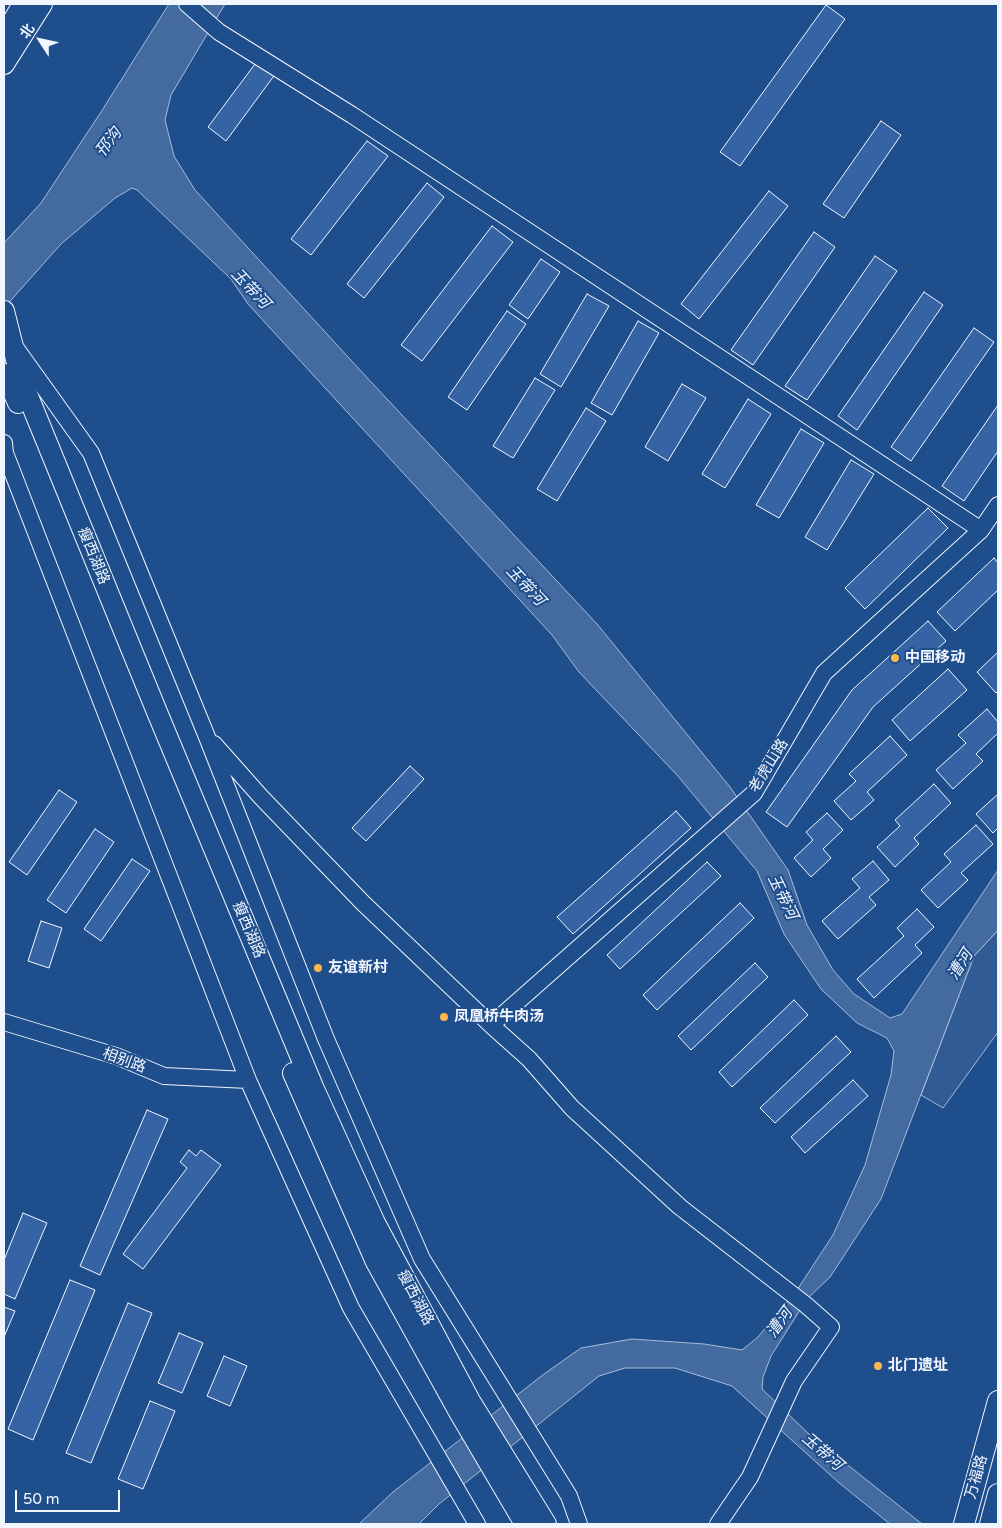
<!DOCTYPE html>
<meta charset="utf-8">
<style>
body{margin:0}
#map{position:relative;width:1002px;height:1528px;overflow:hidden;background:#1f4e8c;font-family:"Varela Round","Noto Sans SC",sans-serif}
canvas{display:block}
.frame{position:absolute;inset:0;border:5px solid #f2f6ff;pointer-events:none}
.north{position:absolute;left:15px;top:15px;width:50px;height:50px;-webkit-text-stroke:4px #1f4e8c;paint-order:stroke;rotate:305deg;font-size:14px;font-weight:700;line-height:20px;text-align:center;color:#f2f6ff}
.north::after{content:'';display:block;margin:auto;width:18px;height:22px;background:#f2f6ff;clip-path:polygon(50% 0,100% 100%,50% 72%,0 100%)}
.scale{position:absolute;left:15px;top:1490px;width:105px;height:22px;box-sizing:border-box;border:2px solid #f2f6ff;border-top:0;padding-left:6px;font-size:15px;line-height:18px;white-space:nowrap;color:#f2f6ff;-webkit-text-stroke:4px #1f4e8c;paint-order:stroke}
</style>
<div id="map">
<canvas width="1002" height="1528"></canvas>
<div class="frame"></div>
<div class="north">北</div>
<div class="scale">50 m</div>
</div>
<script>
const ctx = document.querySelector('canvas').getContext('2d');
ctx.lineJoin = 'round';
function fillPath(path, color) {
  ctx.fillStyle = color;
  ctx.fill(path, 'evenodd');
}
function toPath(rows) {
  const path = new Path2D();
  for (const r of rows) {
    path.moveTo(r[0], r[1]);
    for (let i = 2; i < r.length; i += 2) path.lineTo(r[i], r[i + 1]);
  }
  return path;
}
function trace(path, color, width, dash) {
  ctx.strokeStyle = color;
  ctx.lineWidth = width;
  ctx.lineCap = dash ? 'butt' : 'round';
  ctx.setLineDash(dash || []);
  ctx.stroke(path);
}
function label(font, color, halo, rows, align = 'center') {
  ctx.font = font + ' "Varela Round","Noto Sans SC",sans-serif';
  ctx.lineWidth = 4;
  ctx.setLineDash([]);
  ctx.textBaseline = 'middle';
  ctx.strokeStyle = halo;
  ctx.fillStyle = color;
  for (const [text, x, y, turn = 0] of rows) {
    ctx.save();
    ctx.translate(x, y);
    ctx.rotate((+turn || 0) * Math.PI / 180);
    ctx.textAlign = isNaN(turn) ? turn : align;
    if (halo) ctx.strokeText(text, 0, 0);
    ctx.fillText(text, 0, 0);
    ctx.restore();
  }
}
const built = toPath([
 [998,930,998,1032,943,1108,921,1095,974,956,998,930]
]);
const water = toPath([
 [169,4,225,4,171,95,165,120,174,156,195,190,359,369,597,624,730,787,788,870,807,925,833,970,854,994,890,1018,902,1014,998,870,998,930,974,956,881,1199,830,1277,807,1299,771,1356,763,1377,762,1389,810,1435,922,1524,890,1524,838,1482,732,1386,675,1368,625,1368,599,1376,439,1504,419,1524,359,1524,393,1492,544,1374,581,1348,632,1339,704,1344,742,1350,758,1337,797,1290,833,1235,865,1165,891,1075,894,1051,887,1038,857,1023,821,989,784,934,757,871,677,775,579,672,552,635,248,304,231,279,137,190,132,188,115,198,61,244,4,308,4,243,41,203,101,112,169,4]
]);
const building = toPath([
 [826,5,845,19,740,166,720,152,826,5],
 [258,60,276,73,226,141,208,127,258,60],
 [881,121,901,135,844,218,823,204,881,121],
 [367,141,388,156,311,255,291,239,367,141],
 [427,183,444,197,364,298,347,284,427,183],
 [769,191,788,206,699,319,681,304,769,191],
 [492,226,513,242,422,361,401,345,492,226],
 [814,232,835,247,753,365,731,350,814,232],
 [875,256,897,271,807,400,785,386,875,256],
 [541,259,560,272,528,319,509,305,541,259],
 [924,292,943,305,857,430,838,416,924,292],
 [587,294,609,306,561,387,540,374,587,294],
 [507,311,526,324,467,410,448,397,507,311],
 [638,321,659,333,612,415,591,403,638,321],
 [974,328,994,342,911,461,891,447,974,328],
 [535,378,555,390,513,458,493,446,535,378],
 [682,384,706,398,668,461,645,447,682,384],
 [748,399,771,414,725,488,702,474,748,399],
 [998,405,998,451,964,501,942,486,998,405],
 [586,408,606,421,557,501,537,489,586,408],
 [801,429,824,443,779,518,756,505,801,429],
 [851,460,874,474,827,550,805,537,851,460],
 [928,508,948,528,865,609,845,588,928,508],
 [994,558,998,563,998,590,955,631,937,612,994,558],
 [928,621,946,641,873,707,787,827,766,812,852,690,928,621],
 [998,652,998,691,996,693,977,672,998,652],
 [948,669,967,690,910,741,892,720,948,669],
 [987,709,998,722,998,733,976,754,983,761,953,789,936,770,966,743,958,735,987,709],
 [890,736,907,755,867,792,874,800,851,820,834,801,856,781,849,774,890,736],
 [410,766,424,779,366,841,352,828,410,766],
 [934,784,951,803,914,838,919,844,895,867,877,847,900,826,895,820,934,784],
 [59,790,77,802,27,875,9,862,59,790],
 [998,794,998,828,993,833,976,814,998,794],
 [676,811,691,828,573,934,557,917,676,811],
 [827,813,843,830,823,849,831,858,811,877,794,858,813,840,806,832,827,813],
 [976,825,993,844,961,873,968,880,938,908,921,890,951,862,944,854,976,825],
 [95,829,114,842,66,913,47,900,95,829],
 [132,859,150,871,101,941,84,929,132,859],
 [873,861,889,880,869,897,876,905,838,939,822,921,860,888,852,879,873,861],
 [707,862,721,876,620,969,607,955,707,862],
 [740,903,754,918,657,1010,643,995,740,903],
 [917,909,934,927,915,945,922,953,874,998,857,979,904,936,897,928,917,909],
 [41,921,62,928,49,968,28,961,41,921],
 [755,963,768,977,691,1050,678,1036,755,963],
 [794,1000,808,1015,732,1087,719,1072,794,1000],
 [836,1036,851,1052,775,1123,760,1108,836,1036],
 [853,1080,868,1096,805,1153,791,1137,853,1080],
 [147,1110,168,1119,100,1275,80,1266,147,1110],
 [189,1150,196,1156,201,1150,221,1165,143,1269,123,1254,187,1168,180,1162,189,1150],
 [23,1213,47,1223,15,1299,4,1294,4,1260,23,1213],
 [70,1280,95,1290,33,1440,8,1429,70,1280],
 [128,1303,152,1313,91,1463,66,1453,128,1303],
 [4,1307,15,1311,4,1337,4,1307],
 [179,1333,203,1343,182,1393,158,1383,179,1333],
 [224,1356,247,1366,230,1406,207,1396,224,1356],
 [150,1401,175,1411,143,1489,118,1479,150,1401]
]);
const minor = toPath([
 [187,4,219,32,352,115,981,530],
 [15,347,91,453,207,737,326,1039,422,1259,569,1496,579,1524],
 [4,443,5,453,248,1080,351,1308,477,1524],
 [214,744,261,797,363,903,491,1025,529,1059,572,1108,680,1207,806,1305,831,1327,794,1381,750,1477,718,1524],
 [4,1022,116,1056,164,1076,248,1080],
 [491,1025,754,793,824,673,981,530,998,505]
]);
const major = toPath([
 [4,36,23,4],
 [4,64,42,4],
 [4,311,21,379,157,712,314,1089,375,1223,470,1401,546,1524],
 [4,374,9,382,18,403],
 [293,1073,376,1262,459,1412,525,1524],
 [964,1524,998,1401],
 [990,1524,998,1494]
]);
const markers = [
 [895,658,5,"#ffb74d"],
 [318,968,5,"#ffb74d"],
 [444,1017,5,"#ffb74d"],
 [878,1366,5,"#ffb74d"]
];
const streetNames = [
 ["瘦西湖路",93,556,68],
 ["老虎山路",769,766,-58],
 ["瘦西湖路",248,930,67],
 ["相别路",124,1061,20],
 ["瘦西湖路",415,1298,62],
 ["万福路",977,1477,-74]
];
const poiNames = [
 ["中国移动",905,658],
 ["友谊新村",328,968],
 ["凤凰桥牛肉汤",454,1017],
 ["北门遗址",888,1366]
];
const waterNames = [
 ["邗沟",109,143,-53],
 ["玉带河",250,289,47],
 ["玉带河",525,586,47],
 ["玉带河",782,897,64],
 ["漕河",961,965,-58],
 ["漕河",780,1323,-54],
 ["玉带河",822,1452,41]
];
fillPath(built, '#305b95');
trace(built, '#a8bbd7', 1);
fillPath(water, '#446ba0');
trace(water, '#a8bbd7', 1);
fillPath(building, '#3563a3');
trace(building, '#f2f6ff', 1);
trace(minor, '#f2f6ff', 18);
trace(major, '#f2f6ff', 22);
trace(minor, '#1f4e8c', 16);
trace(major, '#1f4e8c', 20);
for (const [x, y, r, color] of markers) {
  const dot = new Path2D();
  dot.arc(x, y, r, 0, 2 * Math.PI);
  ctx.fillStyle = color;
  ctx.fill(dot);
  trace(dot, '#1f4e8c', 2);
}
label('15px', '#f2f6ff', '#1f4e8c', streetNames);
label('bold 15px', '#f2f6ff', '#1f4e8c', poiNames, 'left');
label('italic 16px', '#f2f6ff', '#1f4e8c', waterNames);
</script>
